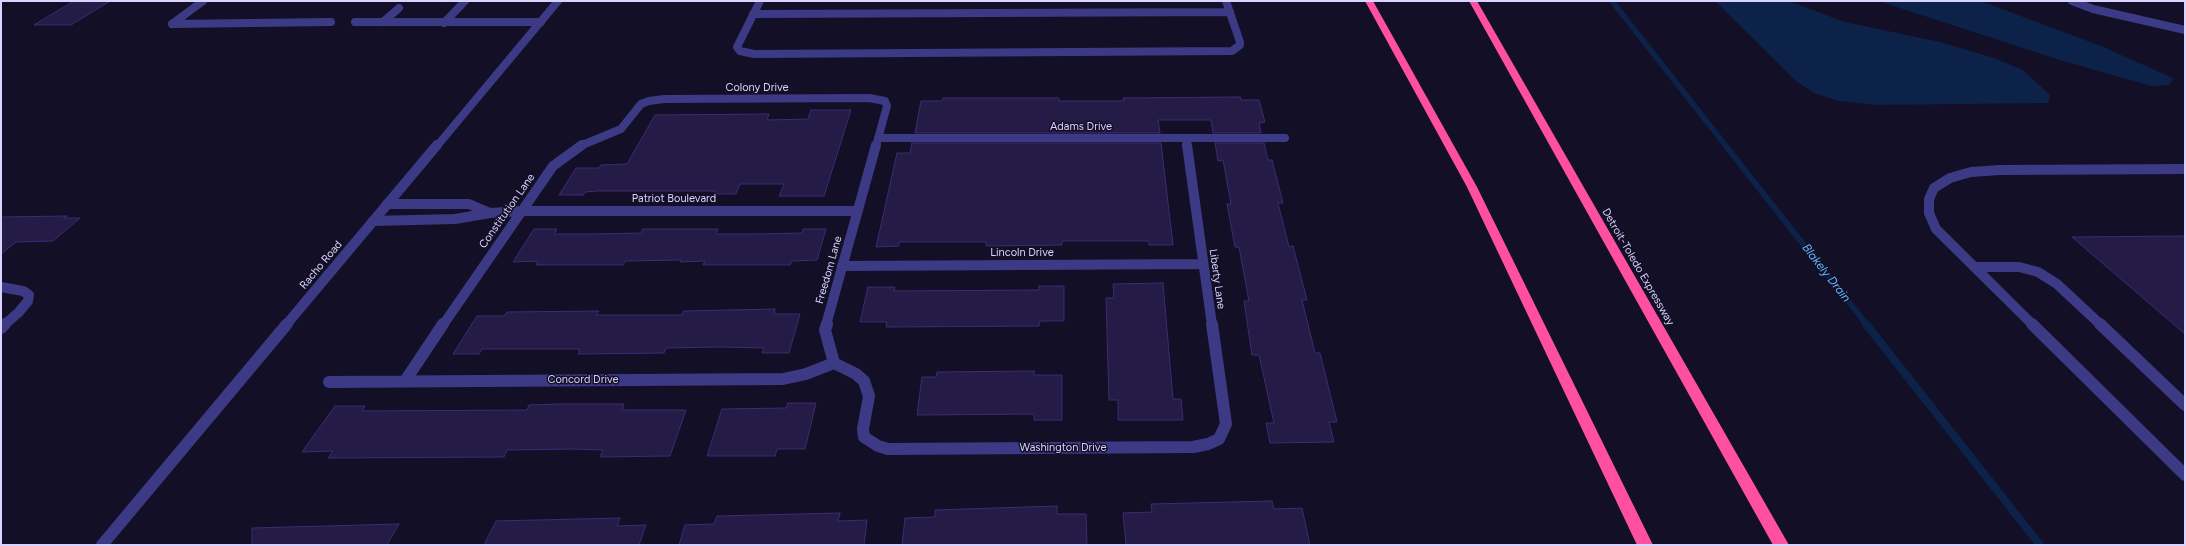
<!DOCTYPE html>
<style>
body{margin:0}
#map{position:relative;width:2186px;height:546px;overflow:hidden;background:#130f26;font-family:Figtree,sans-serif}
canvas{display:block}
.frame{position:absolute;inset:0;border:2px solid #d9d4ff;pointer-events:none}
</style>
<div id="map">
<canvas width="2186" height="546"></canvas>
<div class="frame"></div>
</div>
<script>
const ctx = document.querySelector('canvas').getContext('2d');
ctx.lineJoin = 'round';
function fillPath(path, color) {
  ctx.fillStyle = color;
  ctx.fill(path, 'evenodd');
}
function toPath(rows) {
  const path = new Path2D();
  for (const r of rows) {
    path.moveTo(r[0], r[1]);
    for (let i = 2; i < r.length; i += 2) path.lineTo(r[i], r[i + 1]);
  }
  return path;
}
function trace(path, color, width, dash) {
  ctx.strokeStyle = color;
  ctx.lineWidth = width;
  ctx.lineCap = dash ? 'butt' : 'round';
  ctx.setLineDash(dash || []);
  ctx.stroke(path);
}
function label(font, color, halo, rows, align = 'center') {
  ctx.font = font + ' Figtree,sans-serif';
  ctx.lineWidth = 3;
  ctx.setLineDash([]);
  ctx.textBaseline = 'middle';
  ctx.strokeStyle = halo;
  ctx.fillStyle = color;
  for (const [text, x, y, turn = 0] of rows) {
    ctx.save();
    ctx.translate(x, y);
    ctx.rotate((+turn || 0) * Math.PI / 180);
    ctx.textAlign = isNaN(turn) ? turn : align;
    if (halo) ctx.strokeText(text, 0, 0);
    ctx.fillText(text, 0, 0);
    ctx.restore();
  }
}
const water = toPath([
 [1715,1,1789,1,1845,22,1940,42,1994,58,2023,70,2050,95,2048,103,1875,105,1839,101,1814,93,1797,82],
 [1878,1,1981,1,2101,46,2173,78,2170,85,2151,86,2063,61]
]);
const streamFar2 = toPath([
 [1612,1,1726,146]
]);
const streamFar1 = toPath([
 [1725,145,1867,325]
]);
const stream = toPath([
 [1866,324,2040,545]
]);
const building = toPath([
 [74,1,110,1,71,25,34,25,74,1],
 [1240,97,1241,100,1259,100,1265,122,1259,123,1261,133,1213,133,1211,120,1158,120,1160,133,915,133,921,101,942,101,943,98,1059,98,1059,101,1124,101,1123,98,1240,97],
 [811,110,851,110,824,196,779,196,784,184,740,184,736,194,714,194,715,191,597,191,585,192,583,195,559,195,576,168,599,168,601,165,627,164,655,115,769,114,767,120,808,119,811,110],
 [912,143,1161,143,1173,245,1149,245,1149,241,1062,241,1062,245,986,246,986,242,899,242,899,246,876,247,897,153,910,153,912,143],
 [1215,143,1264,143,1268,160,1272,160,1283,203,1278,203,1289,247,1293,246,1307,300,1302,300,1315,353,1320,353,1337,422,1329,422,1334,442,1270,443,1266,423,1274,423,1259,355,1252,355,1244,301,1249,301,1239,247,1235,247,1227,204,1231,204,1223,160,1218,161,1215,143],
 [67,216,64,218,80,218,53,241,16,242,1,254,1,217,67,216],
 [534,229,557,229,554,234,593,234,641,233,643,229,718,229,716,234,755,234,802,233,803,229,826,229,817,260,792,261,790,265,703,265,705,261,680,262,681,260,625,261,623,265,536,265,538,261,513,262,534,229],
 [2185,236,2185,334,2072,237,2185,236],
 [1163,283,1173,399,1181,399,1183,420,1118,420,1118,400,1109,400,1106,298,1114,298,1113,284,1163,283],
 [1039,286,1064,286,1064,321,1040,321,1039,326,886,327,887,322,860,322,868,287,895,287,894,291,1039,290,1039,286],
 [775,309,774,314,800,314,789,353,762,353,764,348,720,347,666,348,664,353,578,354,580,349,482,349,479,354,453,354,477,316,504,316,507,312,599,311,596,315,682,315,684,311,775,309],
 [1034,371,1034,375,1062,375,1062,420,1034,420,1034,414,917,415,922,377,936,377,937,372,1034,371],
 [788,403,816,403,805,449,777,449,775,456,707,456,722,409,786,408,788,403],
 [558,404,624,404,622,410,686,410,670,456,600,457,603,450,573,449,507,450,504,457,328,458,333,451,302,452,335,406,365,406,362,411,527,410,529,405,558,404],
 [1272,501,1274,509,1302,508,1310,545,1126,545,1123,513,1152,512,1151,504,1272,501],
 [1057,506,1057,514,1086,514,1087,545,902,545,905,518,935,517,935,510,1057,506],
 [840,513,838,521,867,520,864,545,679,545,685,525,714,524,717,516,840,513],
 [620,518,617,526,646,525,639,545,484,545,496,521,620,518],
 [399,524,387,545,252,545,252,528,399,524]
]);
const serviceFar2 = toPath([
 [760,1,737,47,740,51,754,54,1232,51,1240,45,1240,42,1226,1],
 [2072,1,2093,9,2185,30],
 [753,14,1230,12],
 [355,22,541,22],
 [383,22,399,8],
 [444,23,465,1],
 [172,24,331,22],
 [172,24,203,1]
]);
const serviceFar1 = toPath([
 [1974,267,2019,267,2038,272,2057,284,2101,325],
 [2033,325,1936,229,1929,213,1929,199,1934,188,1950,178,1971,172,2000,170,2185,169]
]);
const service = toPath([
 [2032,324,2185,475],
 [2100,324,2185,405]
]);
const minorFar2 = toPath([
 [878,138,1285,138],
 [1186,138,1187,146],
 [580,146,621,129,641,104,649,101,664,99,869,98,885,101,887,106,876,146]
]);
const minorFar1 = toPath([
 [1187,145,1212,325],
 [387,204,469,204,490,213],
 [373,221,455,219,490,213,520,211,858,211],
 [842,266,1203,264],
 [1,287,23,291,29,295,28,301,19,312,4,325],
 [443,325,553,166,582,145],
 [826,325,876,145]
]);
const minor = toPath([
 [827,324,825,330,834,363,856,374,864,381,869,396,863,429,864,437,878,446,888,449,1193,447,1208,444,1219,439,1226,424,1212,324],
 [1,328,5,324],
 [405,381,443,324],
 [329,382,783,379,806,374,834,363]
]);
const tertiaryFar2 = toPath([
 [437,146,558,1]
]);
const tertiaryFar1 = toPath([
 [286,325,437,145]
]);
const tertiary = toPath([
 [102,545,287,324]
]);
const motorway = toPath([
 [1365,1,1373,1,1477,187,1653,545,1637,545,1467,187,1365,1],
 [1469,1,1477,1,1789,545,1773,545,1469,1]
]);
const streetNames = [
 ["Colony Drive",757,88],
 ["Adams Drive",1081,127],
 ["Patriot Boulevard",674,199],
 ["Constitution Lane",507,211,-55],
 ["Lincoln Drive",1022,253],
 ["Racho Road",321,265,-50],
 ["Detroit-Toledo Expressway",1638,267,60],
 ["Freedom Lane",829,270,-74],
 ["Liberty Lane",1217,279,82],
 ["Concord Drive",583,380],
 ["Washington Drive",1063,448]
];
const waterNames = [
 ["Blakely Drain",1826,273,52]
];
fillPath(water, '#0c2248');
trace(streamFar2, '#0c2248', 5.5);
trace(streamFar1, '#0c2248', 6);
trace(stream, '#0c2248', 8);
fillPath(building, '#241b47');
trace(building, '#3b2d73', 1);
trace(serviceFar2, '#3d3a85', 8);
trace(serviceFar1, '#3d3a85', 10);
trace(service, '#3d3a85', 12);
trace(minorFar2, '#3d3a85', 8);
trace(minorFar1, '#3d3a85', 10);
trace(minor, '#3d3a85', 12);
trace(tertiaryFar2, '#3d3a85', 8);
trace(tertiaryFar1, '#3d3a85', 10);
trace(tertiary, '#3d3a85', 12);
fillPath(motorway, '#ff4fa3');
label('11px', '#d9d4ff', '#130f26', streetNames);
label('italic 12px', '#62b6ff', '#130f26', waterNames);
</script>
